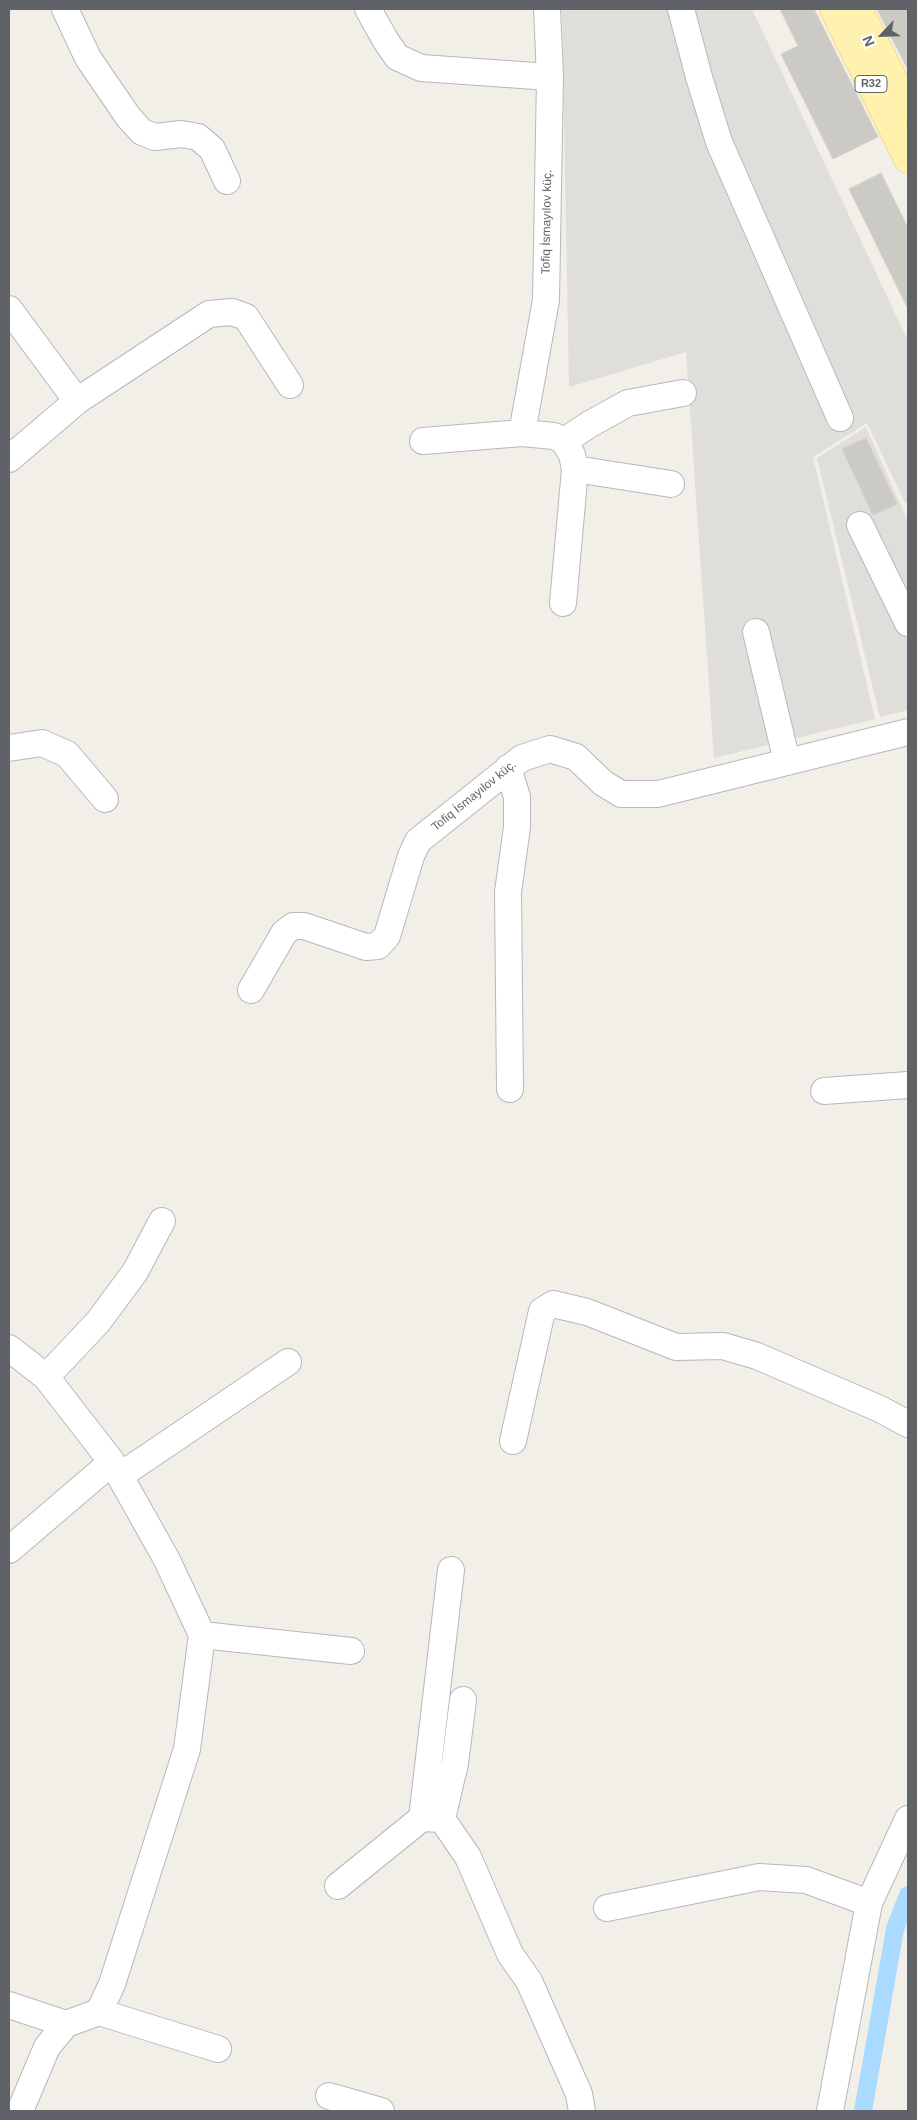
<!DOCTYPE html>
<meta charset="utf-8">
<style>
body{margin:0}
#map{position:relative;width:917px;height:2120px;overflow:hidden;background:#f1efe8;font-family:Arial,sans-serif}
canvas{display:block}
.frame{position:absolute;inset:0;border:10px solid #5f6368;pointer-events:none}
.north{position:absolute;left:857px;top:10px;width:50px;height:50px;-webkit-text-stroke:4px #fff;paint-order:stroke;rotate:246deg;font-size:14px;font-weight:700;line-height:20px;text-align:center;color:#5f6368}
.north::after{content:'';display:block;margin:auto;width:18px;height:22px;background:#5f6368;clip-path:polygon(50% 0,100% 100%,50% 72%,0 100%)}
</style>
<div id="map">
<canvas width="917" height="2120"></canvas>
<div class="frame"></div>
<div class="north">N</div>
</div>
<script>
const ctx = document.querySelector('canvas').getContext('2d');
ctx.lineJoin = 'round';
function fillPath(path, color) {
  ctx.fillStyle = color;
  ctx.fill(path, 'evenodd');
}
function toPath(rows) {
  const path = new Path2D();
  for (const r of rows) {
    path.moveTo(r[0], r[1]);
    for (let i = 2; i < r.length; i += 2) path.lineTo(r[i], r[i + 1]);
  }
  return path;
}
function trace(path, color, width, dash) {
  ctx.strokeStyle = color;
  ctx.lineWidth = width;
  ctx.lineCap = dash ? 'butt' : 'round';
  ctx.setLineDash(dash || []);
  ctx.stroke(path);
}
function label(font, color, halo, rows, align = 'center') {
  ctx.font = font + ' Arial,sans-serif';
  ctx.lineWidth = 5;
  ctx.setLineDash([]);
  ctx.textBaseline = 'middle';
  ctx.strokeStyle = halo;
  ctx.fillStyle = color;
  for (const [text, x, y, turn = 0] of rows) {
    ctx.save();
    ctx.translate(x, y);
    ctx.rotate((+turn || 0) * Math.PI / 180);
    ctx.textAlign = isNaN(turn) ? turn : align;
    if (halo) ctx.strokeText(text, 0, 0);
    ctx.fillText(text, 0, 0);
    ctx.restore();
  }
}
const industrial = toPath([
 [562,9,752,9,908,341,908,502,905,503,867,423,813,457,875,719,714,758,686,352,569,387],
 [866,427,908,521,908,710,880,717,817,458]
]);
const canal = toPath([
 [863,2111,895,1929,908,1895]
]);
const building = toPath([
 [780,9,814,9,878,137,833,159,781,54,798,46,780,9],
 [877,9,908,9,908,70,877,9],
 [881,173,908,228,908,309,849,189,881,173],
 [866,438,897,504,873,515,842,449,866,438]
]);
const minor = toPath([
 [65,9,88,58,129,118,142,132,155,137,181,134,198,137,212,149,227,181],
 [368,9,386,41,397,57,421,68,550,77],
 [681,9,699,77,719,142,840,418],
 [9,309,77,401],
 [522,433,546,300,550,77,547,9],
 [423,441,522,433,554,436,564,441,572,455,575,469,563,603],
 [564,441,590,424,628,403,683,393],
 [9,459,77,401,209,314,232,312,246,317,290,385],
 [575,469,671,484],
 [860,525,908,623],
 [756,632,787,762],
 [9,748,42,743,67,754,105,799],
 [508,768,517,797,517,827,508,892,510,1089],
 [251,990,284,933,293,926,304,926,366,947,378,946,387,936,411,856,418,841,522,758,550,749,576,757,603,783,621,794,658,794,908,732],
 [824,1091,908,1085],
 [9,1348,46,1377,112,1462,167,1560,202,1635,187,1749,112,1984,99,2012,66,2024,47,2047,20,2111],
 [46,1377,98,1322,135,1272,162,1221],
 [513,1441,542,1311,553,1304,587,1312,676,1347,723,1346,757,1356,880,1409,908,1424],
 [121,1475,288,1362],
 [9,1550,112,1462],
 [202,1635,351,1651],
 [422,1818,451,1570],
 [442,1819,455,1763,463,1700],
 [338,1886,422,1818,442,1819,468,1857,510,1954,529,1981,579,2094,582,2111],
 [607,1908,759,1877,806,1880,869,1903],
 [9,2005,66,2024],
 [99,2012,218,2049],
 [329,2096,381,2111],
 [830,2111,869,1903,908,1819]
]);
const major = toPath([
 [834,9,908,159],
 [858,9,908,109]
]);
const shields = [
 [871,84,32]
];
const shieldNames = [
 ["R32",871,84]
];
const streetNames = [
 ["Tofiq İsmayılov küç.",547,222,-89],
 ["Tofiq İsmayılov küç.",474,796,-39]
];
fillPath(industrial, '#e0deda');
trace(canal, '#aadaff', 18);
fillPath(building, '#cccac5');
trace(building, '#d6d1c6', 1);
trace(minor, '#b5b8bc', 28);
trace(major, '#f2c960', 29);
trace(minor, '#fff', 26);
trace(major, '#fff2af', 28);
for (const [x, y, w] of shields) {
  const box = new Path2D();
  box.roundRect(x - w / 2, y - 8.5, w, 17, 4);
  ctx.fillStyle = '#fff';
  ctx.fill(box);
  trace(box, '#5f6368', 1);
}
label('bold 11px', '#5f6368', null, shieldNames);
label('12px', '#5f6368', '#fff', streetNames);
</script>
